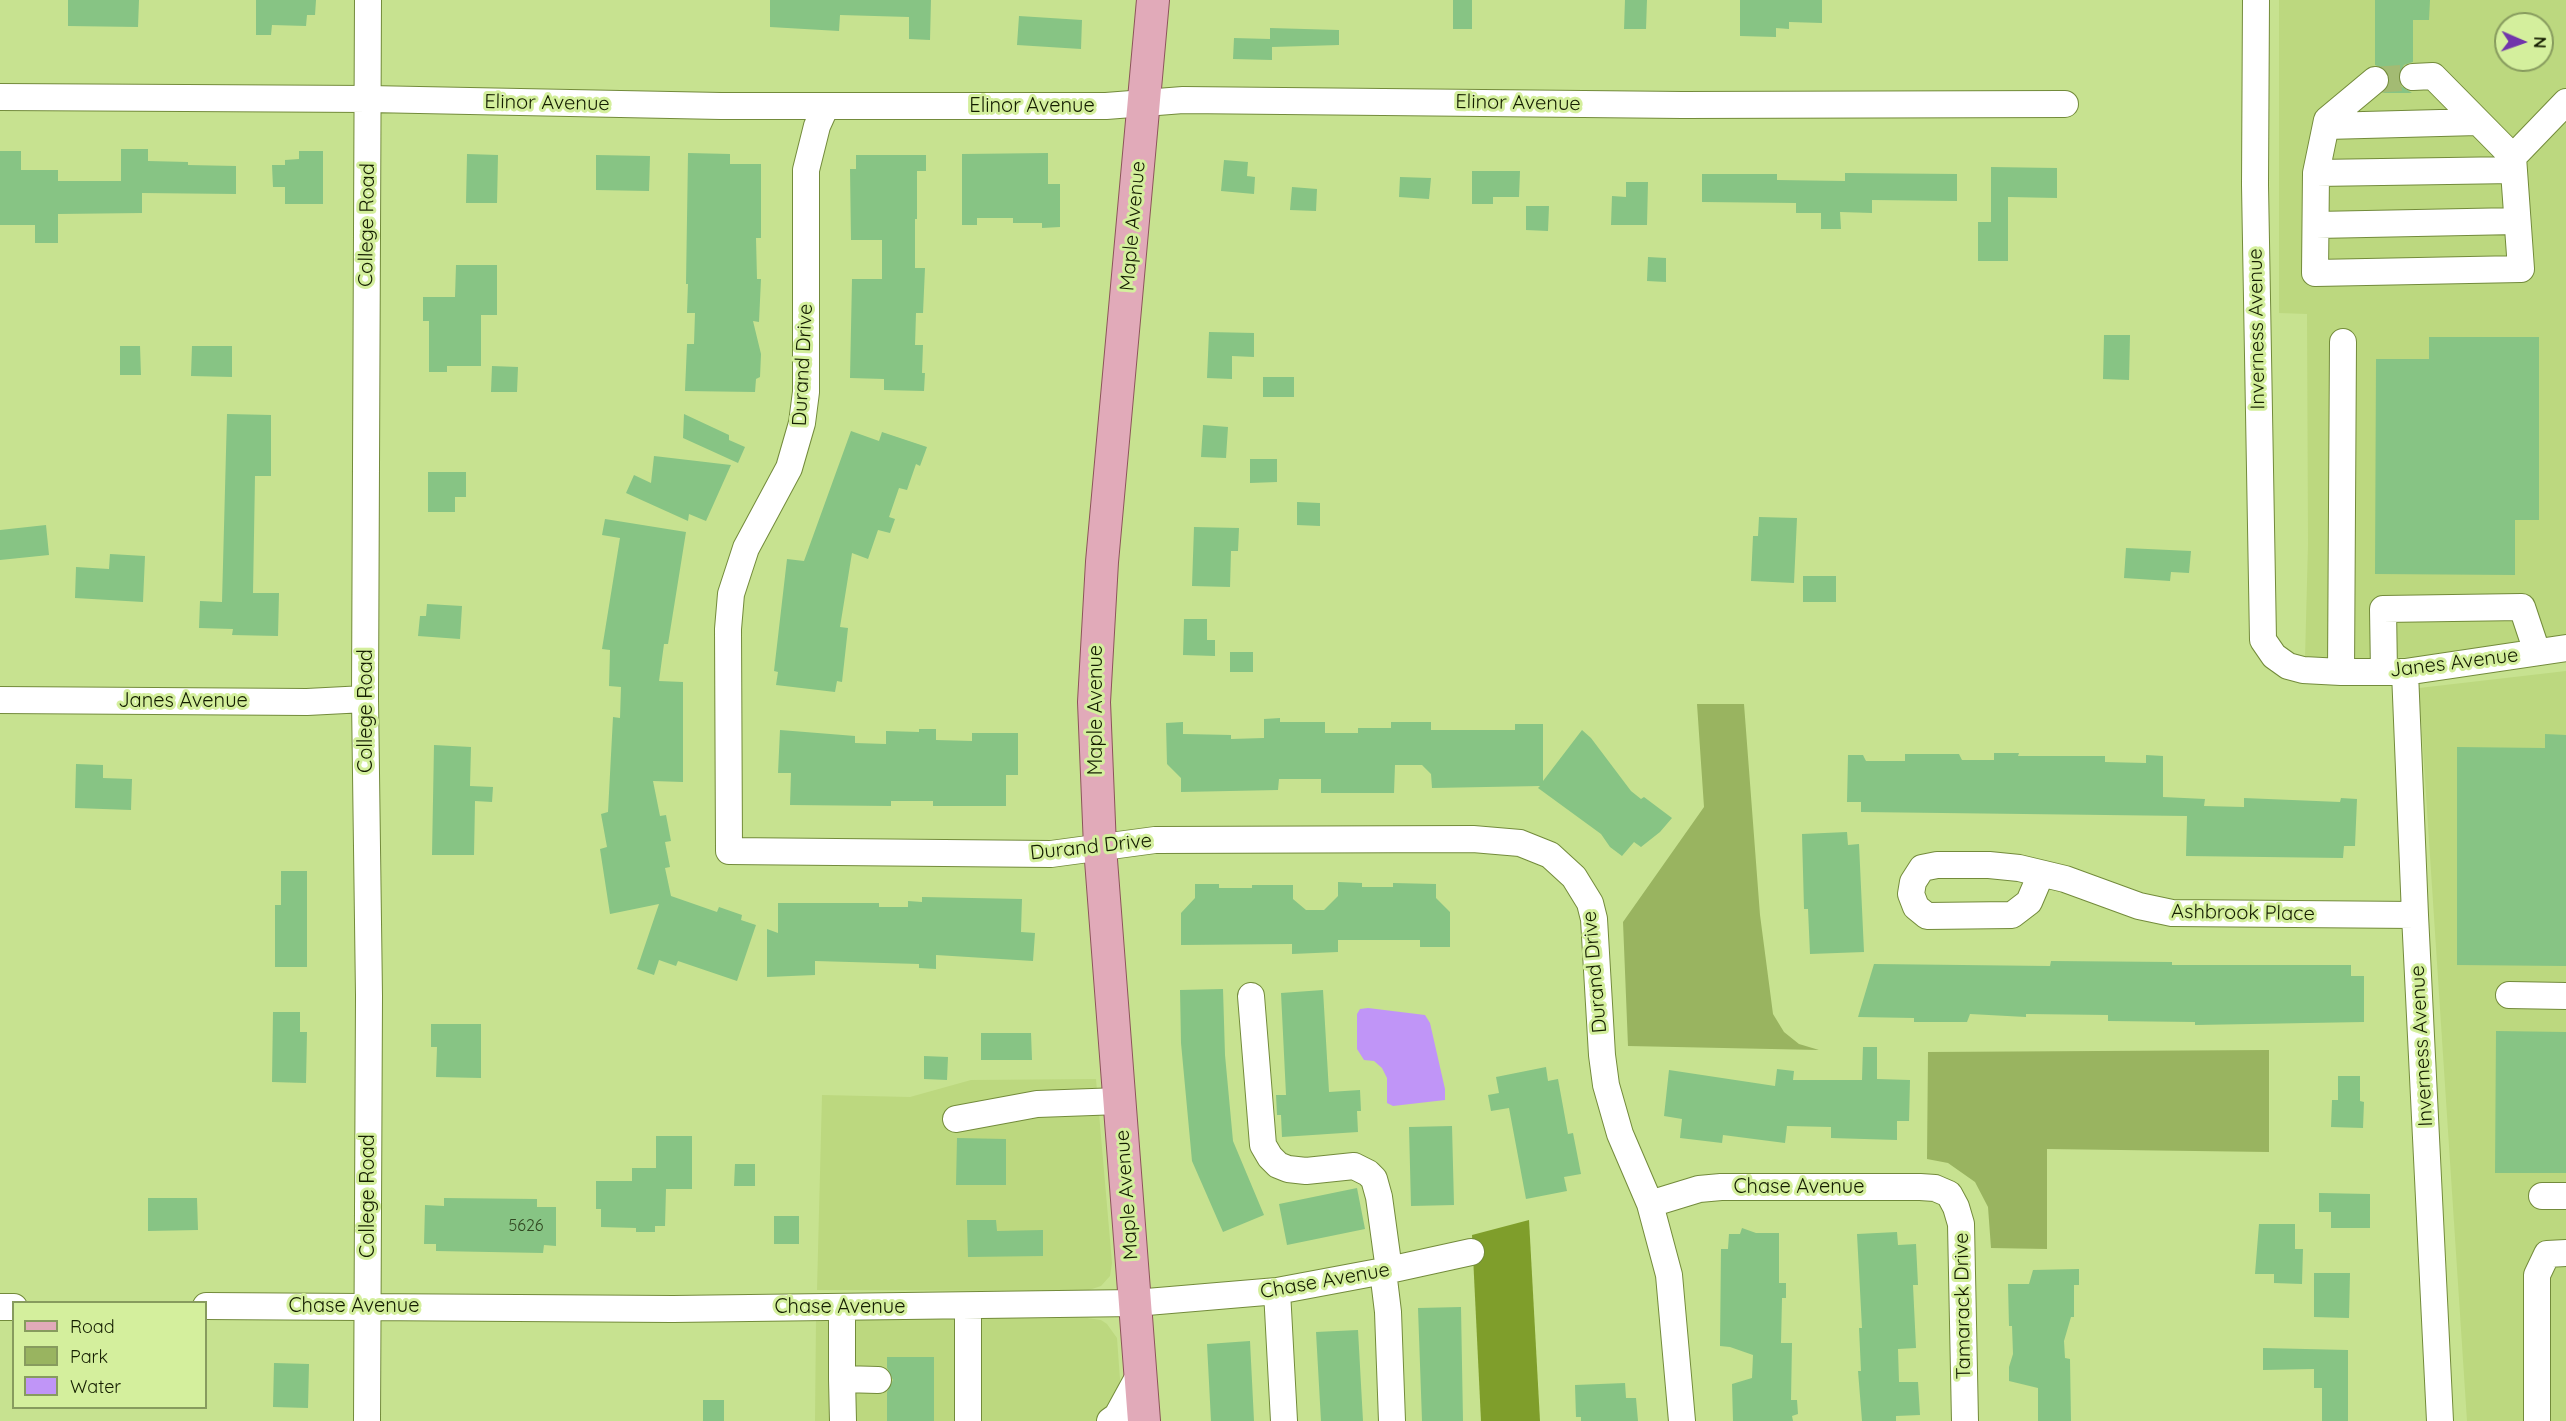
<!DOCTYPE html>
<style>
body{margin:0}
#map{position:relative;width:2566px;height:1421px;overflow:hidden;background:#c7e290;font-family:Quicksand,sans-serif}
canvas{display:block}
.legend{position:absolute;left:12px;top:1301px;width:195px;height:108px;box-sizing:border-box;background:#d4ef9d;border:2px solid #879b5e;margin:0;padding:8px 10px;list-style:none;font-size:18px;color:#141d00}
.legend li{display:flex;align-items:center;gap:12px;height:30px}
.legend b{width:30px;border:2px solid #879b5e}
.north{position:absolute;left:2494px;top:12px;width:60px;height:60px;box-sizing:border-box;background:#d4ef9d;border:2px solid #879b5e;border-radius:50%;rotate:92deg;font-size:16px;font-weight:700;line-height:24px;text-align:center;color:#141d00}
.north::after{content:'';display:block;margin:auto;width:21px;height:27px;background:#7135ab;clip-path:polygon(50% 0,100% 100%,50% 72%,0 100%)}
</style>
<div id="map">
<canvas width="2566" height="1421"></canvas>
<ul class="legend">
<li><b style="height:8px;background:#e1aab9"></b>Road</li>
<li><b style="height:16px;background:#99b460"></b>Park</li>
<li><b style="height:16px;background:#c095f7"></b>Water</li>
</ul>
<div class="north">N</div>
</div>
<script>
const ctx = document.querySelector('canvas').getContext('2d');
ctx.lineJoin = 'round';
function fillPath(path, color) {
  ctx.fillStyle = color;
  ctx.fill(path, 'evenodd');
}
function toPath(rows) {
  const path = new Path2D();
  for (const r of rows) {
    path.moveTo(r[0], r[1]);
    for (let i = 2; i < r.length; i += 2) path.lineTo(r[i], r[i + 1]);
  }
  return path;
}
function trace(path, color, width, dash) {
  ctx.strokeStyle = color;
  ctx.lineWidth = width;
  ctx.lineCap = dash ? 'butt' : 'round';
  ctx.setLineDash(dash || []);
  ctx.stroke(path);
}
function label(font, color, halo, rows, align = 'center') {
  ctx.font = font + ' Quicksand,sans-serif';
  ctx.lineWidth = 6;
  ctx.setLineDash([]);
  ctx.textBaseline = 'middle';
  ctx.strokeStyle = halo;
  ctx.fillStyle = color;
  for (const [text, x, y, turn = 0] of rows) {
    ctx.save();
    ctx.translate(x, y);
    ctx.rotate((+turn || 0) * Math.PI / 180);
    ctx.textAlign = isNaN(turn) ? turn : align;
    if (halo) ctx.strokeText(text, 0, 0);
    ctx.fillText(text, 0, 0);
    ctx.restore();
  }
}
const built = toPath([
 [2279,0,2566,0,2566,636,2435,657,2305,659,2308,544,2307,314,2279,313],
 [2506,24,2542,24,2542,60,2506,60],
 [2566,671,2566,1421,2467,1421,2419,688],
 [1096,1079,1112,1263,1110,1276,1101,1286,1089,1290,1055,1291,817,1290,822,1095,910,1097,971,1080],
 [1087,1318,1101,1320,1107,1324,1117,1338,1123,1421,815,1421,816,1319]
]);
const green = toPath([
 [1697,704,1744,704,1760,915,1773,1014,1784,1032,1799,1044,1819,1050,1628,1046,1623,922,1704,807],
 [2269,1050,2269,1152,2047,1149,2047,1249,1991,1248,1988,1207,1975,1182,1948,1163,1927,1159,1928,1052]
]);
const forest = toPath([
 [1529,1220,1540,1421,1481,1421,1472,1235]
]);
const water = toPath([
 [1368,1008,1425,1015,1430,1023,1445,1089,1445,1100,1393,1106,1387,1103,1387,1078,1382,1068,1374,1061,1364,1060,1357,1049,1357,1014,1360,1009]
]);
const building = toPath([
 [68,0,139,0,138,27,68,26],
 [256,0,316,0,315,15,307,15,306,26,272,25,271,35,256,35],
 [770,0,931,0,930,40,909,39,909,17,840,15,839,31,770,27],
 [1453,0,1472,0,1472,29,1453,29],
 [1625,0,1647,0,1646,29,1624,29],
 [1740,0,1822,0,1822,23,1789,22,1789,29,1776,28,1776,37,1740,36],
 [2375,0,2430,0,2429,20,2413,20,2413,62,2404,65,2398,77,2401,86,2412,93,2383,93,2389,86,2390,78,2386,70,2375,65],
 [1019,16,1082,20,1081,49,1017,45],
 [1270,28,1339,30,1339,45,1272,47,1272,60,1233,59,1234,38,1270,39],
 [121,149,148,149,148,161,188,162,188,165,236,166,236,194,142,193,142,213,58,214,58,243,35,243,35,225,0,225,0,151,21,151,21,170,58,170,58,181,121,181],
 [299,151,323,151,323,204,285,204,285,187,273,187,272,165,285,165,285,160,299,159],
 [688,153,730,154,730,164,761,164,761,238,756,238,757,279,761,279,759,322,753,321,761,354,760,377,756,379,755,392,685,391,687,344,694,344,695,313,687,313,688,284,686,284],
 [1048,153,1048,184,1060,184,1060,227,1042,228,1042,223,1013,223,1013,218,977,218,977,225,962,225,962,154],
 [467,154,498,155,497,203,466,203],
 [596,155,650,156,649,191,596,190],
 [856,155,926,155,926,171,917,171,917,219,915,219,915,268,925,268,923,313,916,313,915,345,923,345,922,373,925,373,924,391,884,390,884,379,850,378,852,279,882,279,882,240,851,240,850,169,856,169],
 [1224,160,1248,162,1247,176,1255,177,1254,194,1221,191],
 [1991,167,2057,168,2057,198,2008,197,2008,261,1978,261,1978,222,1991,222],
 [1472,171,1520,171,1519,197,1493,197,1493,204,1472,204],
 [1845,173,1957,174,1957,201,1872,200,1872,213,1840,212,1841,229,1821,229,1821,213,1796,213,1796,203,1702,202,1702,174,1777,174,1777,180,1845,181],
 [1400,177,1431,178,1429,199,1399,197],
 [1626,182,1648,182,1647,225,1611,225,1612,196,1626,197],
 [1292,187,1317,189,1316,211,1290,210],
 [1526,206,1549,206,1548,231,1526,230],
 [1648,257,1666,258,1666,282,1647,281],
 [456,265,497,265,497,315,481,315,481,366,447,366,447,372,429,372,429,321,423,321,423,297,455,297],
 [1209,332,1254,333,1254,357,1232,356,1232,379,1207,378],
 [2104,335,2130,335,2129,380,2103,379],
 [2429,337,2539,337,2539,520,2515,520,2515,575,2375,574,2376,359,2429,359],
 [120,346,140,346,141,375,120,375],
 [192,346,232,346,232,377,191,376],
 [492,366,518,367,517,392,491,392],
 [1263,377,1294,377,1294,397,1263,397],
 [227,414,271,415,271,476,255,476,253,593,279,593,278,636,232,635,233,629,199,628,200,601,222,602],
 [684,414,729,435,729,440,745,447,738,463,683,438],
 [1203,425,1228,427,1226,458,1201,457],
 [851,431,879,441,882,432,927,447,920,466,916,464,907,490,899,488,889,517,895,519,890,533,878,530,868,559,852,553,840,627,848,628,842,682,837,681,835,692,776,685,778,672,774,671,787,559,804,561],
 [654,456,731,465,706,521,689,514,688,521,626,493,634,475,651,483],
 [1250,459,1277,459,1277,482,1250,483],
 [428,472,466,472,466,497,455,497,455,512,428,512],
 [1297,502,1320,503,1320,526,1297,525],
 [1759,517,1797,518,1794,583,1751,581,1753,536,1758,536],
 [605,519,686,532,668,644,664,644,659,681,683,682,683,782,653,781,660,816,666,815,671,841,665,842,670,867,665,868,671,896,717,912,719,907,742,915,741,920,756,925,737,981,678,961,676,966,659,960,654,975,637,969,659,904,610,914,600,849,607,847,601,814,608,812,613,717,620,718,621,687,609,686,610,650,602,649,620,538,602,535],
 [46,525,49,555,0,560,0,530],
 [1194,527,1239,528,1238,551,1231,551,1230,587,1192,586],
 [2126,548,2191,551,2189,573,2171,572,2170,581,2124,578],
 [110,554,145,556,143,602,75,598,76,567,109,569],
 [1803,576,1836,576,1836,602,1803,602],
 [427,604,462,606,460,639,418,636,420,616,426,616],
 [1184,619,1207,619,1207,640,1215,640,1215,656,1183,655],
 [1230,652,1253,652,1253,672,1230,672],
 [1280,718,1280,722,1325,722,1325,733,1358,733,1358,728,1391,728,1391,722,1431,722,1431,730,1515,730,1515,724,1543,724,1543,781,1582,730,1591,738,1631,791,1641,799,1644,797,1672,818,1660,832,1641,847,1634,842,1622,856,1610,847,1601,834,1538,788,1540,786,1432,788,1431,774,1422,765,1395,765,1394,793,1321,793,1321,779,1279,779,1278,790,1181,792,1181,778,1167,764,1166,723,1183,722,1183,734,1231,735,1231,739,1264,738,1264,719],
 [919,729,936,729,936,740,972,741,972,733,1018,733,1018,775,1006,775,1006,806,933,806,933,801,891,801,891,806,790,805,791,773,778,773,780,730,855,736,855,743,886,744,886,731,919,732],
 [2545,734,2566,735,2566,966,2457,965,2457,747,2545,748],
 [434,745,471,747,470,786,493,787,492,802,475,801,474,855,432,855],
 [1994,753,2019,753,2018,756,2105,756,2105,762,2146,763,2146,755,2163,756,2163,797,2205,799,2204,806,2244,807,2244,798,2340,802,2341,798,2357,799,2355,846,2344,846,2343,858,2186,856,2187,816,1861,812,1861,802,1847,802,1848,755,1863,755,1866,761,1905,761,1905,754,1959,754,1962,760,1994,760],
 [76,764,103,765,103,778,132,779,131,810,75,808],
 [1847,832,1848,845,1859,844,1864,952,1810,954,1808,909,1804,909,1802,834],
 [281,871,307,871,307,967,275,967,275,905,281,905],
 [1338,882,1362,883,1362,887,1393,887,1393,883,1436,884,1436,898,1450,912,1450,947,1420,947,1420,940,1338,940,1338,952,1292,954,1292,944,1181,945,1181,913,1195,898,1195,884,1219,884,1219,888,1252,888,1252,885,1293,885,1293,899,1306,910,1324,910,1338,896],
 [922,897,1022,899,1021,932,1035,933,1033,961,936,955,936,969,919,968,919,964,815,961,815,975,767,977,767,929,778,933,778,903,879,903,879,907,908,907,908,901,922,902],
 [2051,961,2172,962,2172,965,2351,965,2351,976,2364,976,2364,1022,2195,1025,2195,1022,2108,1021,2108,1015,2026,1014,2026,1017,1970,1014,1967,1022,1914,1022,1914,1018,1858,1017,1874,964,2050,966],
 [1223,989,1225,1055,1233,1141,1264,1215,1223,1232,1192,1161,1181,1043,1180,990],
 [1323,990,1329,1092,1360,1090,1361,1111,1357,1111,1358,1132,1282,1137,1281,1115,1277,1115,1276,1095,1286,1095,1281,993],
 [273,1012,300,1012,300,1032,307,1032,306,1083,272,1082],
 [431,1024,481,1024,481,1078,436,1077,437,1047,431,1047],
 [2496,1031,2566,1032,2566,1173,2495,1173],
 [981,1033,1031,1033,1032,1060,981,1060],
 [1863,1047,1877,1047,1877,1079,1910,1080,1909,1121,1897,1121,1897,1140,1831,1138,1831,1127,1787,1126,1785,1143,1723,1135,1722,1143,1680,1138,1682,1119,1664,1116,1669,1070,1775,1086,1777,1069,1794,1071,1793,1080,1862,1080],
 [924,1056,948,1057,947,1080,924,1079],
 [1546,1067,1548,1081,1558,1079,1568,1134,1573,1133,1581,1174,1564,1177,1567,1191,1526,1199,1509,1108,1491,1111,1488,1095,1499,1093,1496,1077],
 [2338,1076,2360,1076,2360,1101,2364,1102,2363,1128,2331,1127,2332,1100,2338,1100],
 [1452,1126,1454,1205,1411,1206,1409,1127],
 [656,1136,692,1136,692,1189,666,1189,665,1226,655,1226,655,1232,636,1232,636,1228,601,1227,601,1209,596,1209,596,1181,632,1181,632,1168,656,1168],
 [957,1138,1006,1139,1006,1185,956,1185],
 [735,1164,755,1164,755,1186,734,1186],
 [1357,1188,1365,1229,1287,1245,1279,1204],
 [2319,1193,2370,1194,2370,1228,2331,1228,2331,1212,2319,1212],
 [148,1198,197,1198,198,1230,148,1231],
 [444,1198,537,1199,537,1207,556,1207,556,1246,544,1245,543,1253,436,1251,436,1244,424,1244,425,1205,444,1206],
 [774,1216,799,1216,799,1244,774,1244],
 [967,1220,996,1220,997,1231,1043,1230,1043,1256,968,1257],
 [2259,1224,2295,1224,2295,1249,2303,1249,2302,1284,2274,1283,2274,1274,2255,1274],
 [1742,1228,1756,1233,1779,1233,1779,1283,1786,1283,1786,1298,1782,1298,1781,1343,1792,1343,1791,1400,1797,1400,1798,1414,1792,1416,1793,1421,1733,1421,1732,1384,1752,1378,1753,1355,1730,1347,1720,1346,1721,1249,1728,1249,1729,1234,1740,1234],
 [1897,1232,1898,1245,1916,1244,1918,1285,1913,1285,1916,1348,1898,1349,1899,1382,1918,1382,1920,1415,1896,1416,1896,1421,1862,1421,1858,1371,1861,1371,1859,1328,1862,1328,1857,1234],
 [2079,1269,2079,1285,2074,1285,2074,1317,2071,1317,2064,1341,2065,1358,2070,1359,2071,1421,2038,1421,2038,1388,2009,1381,2009,1367,2013,1354,2012,1326,2009,1326,2008,1284,2029,1284,2033,1270],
 [2314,1273,2350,1273,2349,1318,2314,1317],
 [1461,1307,1463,1421,1422,1421,1418,1308],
 [1358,1330,1363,1421,1321,1421,1316,1332],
 [1250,1341,1254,1421,1211,1421,1207,1344],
 [2263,1348,2348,1350,2348,1421,2322,1421,2322,1388,2314,1388,2314,1369,2263,1370],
 [887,1357,934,1357,934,1421,887,1421,887,1392,893,1380,887,1368],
 [274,1363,309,1364,308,1408,273,1407],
 [1625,1383,1626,1398,1636,1398,1638,1421,1581,1421,1581,1417,1576,1417,1575,1385],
 [703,1400,724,1400,724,1421,703,1421]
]);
const minorTunnel = toPath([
 [2375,80,2413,77]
]);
const minor = toPath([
 [2256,0,2255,185,2263,640,2274,656,2288,666,2303,670,2341,672,2405,672,2566,648],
 [2375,80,2327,120,2316,173,2315,273,2521,269,2513,157,2433,76,2413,77],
 [0,97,369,99,721,106,1106,106,1183,100,1683,105,2065,104],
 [826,106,817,126,806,170,806,392,802,423,789,468,746,548,731,594,728,629,729,851,1051,854,1155,840,1473,839,1520,843,1550,855,1574,877,1590,903,1594,919,1602,1055,1606,1085,1620,1134,1650,1204,1669,1275,1682,1421],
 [2326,126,2478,122],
 [2513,157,2566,102],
 [2316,173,2514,170],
 [2316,225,2517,221],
 [2341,672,2343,342],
 [2384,672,2383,609,2522,607,2537,652],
 [2405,672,2415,915,2440,1421],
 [0,700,307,702,365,699],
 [2041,874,2029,902,2012,915,1927,916,1916,907,1911,894,1913,882,1922,868,1937,865,1989,865,2019,868,2065,879,2139,906,2172,913,2415,915],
 [2509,995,2566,996],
 [1251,996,1263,1145,1270,1157,1278,1165,1288,1169,1306,1171,1354,1166,1368,1173,1374,1179,1379,1197,1389,1270],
 [956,1119,1037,1104,1120,1101],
 [2542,1196,2566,1196],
 [1650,1204,1699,1189,1721,1187,1920,1187,1935,1188,1949,1194,1956,1207,1961,1224,1965,1421],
 [1383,1271,1388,1312,1392,1421],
 [1277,1291,1284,1421],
 [206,1306,673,1309,1135,1303,1277,1291,1389,1270,1471,1252],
 [968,1306,968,1421],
 [0,1307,14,1307],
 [842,1307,842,1379,878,1380],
 [842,1379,843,1421],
 [367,1421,369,996,365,699,368,0],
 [1110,1421,1117,1416,1140,1374],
 [2537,1421,2537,1275,2547,1254,2566,1253]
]);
const major = toPath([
 [1144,1421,1100,847,1094,702,1102,562,1153,0]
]);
const numberNames = [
 ["5626",526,1226]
];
const streetNames = [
 ["Elinor Avenue",547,103,1],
 ["Elinor Avenue",1518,103,1],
 ["Elinor Avenue",1032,106],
 ["College Road",367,225,-89],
 ["Maple Avenue",1133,226,-85],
 ["Inverness Avenue",2257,329,-91],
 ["Durand Drive",803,365,-87],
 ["Janes Avenue",2454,663,-7],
 ["Janes Avenue",183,701],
 ["Maple Avenue",1096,710,-90],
 ["College Road",366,711,-90],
 ["Durand Drive",1091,847,-6],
 ["Ashbrook Place",2243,913,1],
 ["Durand Drive",1595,972,-95],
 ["Inverness Avenue",2422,1046,-93],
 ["Chase Avenue",1799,1187],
 ["Maple Avenue",1127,1195,-94],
 ["College Road",368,1196,-90],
 ["Chase Avenue",1325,1281,-10],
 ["Chase Avenue",354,1306],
 ["Tamarack Drive",1963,1306,-91],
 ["Chase Avenue",840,1307]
];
fillPath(built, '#bcd87f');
fillPath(green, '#99b460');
fillPath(forest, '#7f9e2b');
fillPath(water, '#c095f7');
fillPath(building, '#87c484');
trace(minorTunnel, '#a3bb73', 26, [26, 13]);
trace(minor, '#738b3b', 28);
trace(major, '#8c545a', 34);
trace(minor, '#fff', 26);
trace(major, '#e1aab9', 32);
label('16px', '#314721', null, numberNames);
label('20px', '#141d00', '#d4ef9d', streetNames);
</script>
